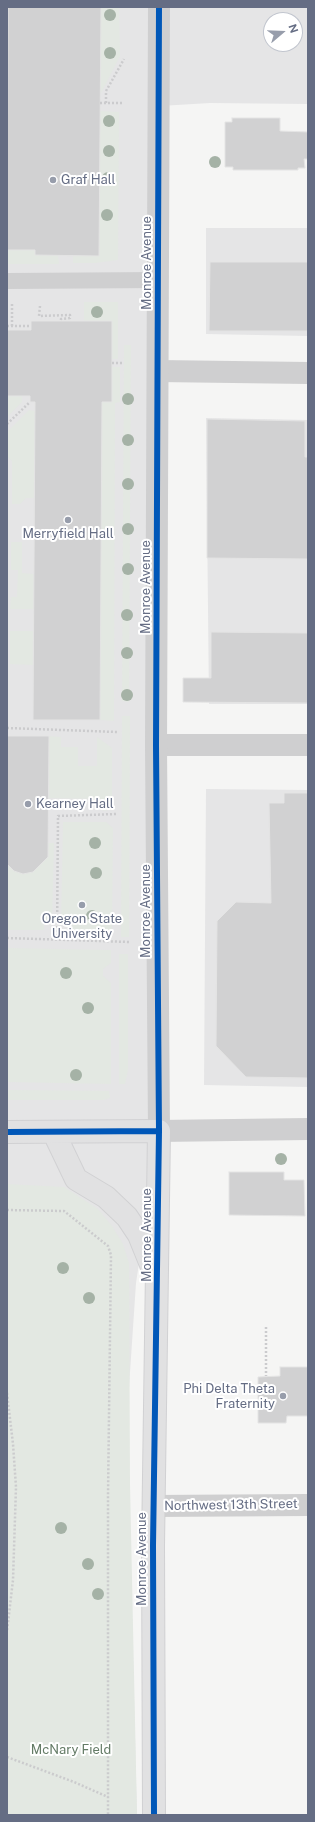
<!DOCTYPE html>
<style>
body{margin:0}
#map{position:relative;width:315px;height:1822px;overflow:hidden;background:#f5f5f4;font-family:"Public Sans",sans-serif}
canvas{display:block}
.frame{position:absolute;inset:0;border:8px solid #656d84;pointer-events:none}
.north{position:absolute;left:263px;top:12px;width:40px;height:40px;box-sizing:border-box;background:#fff;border:1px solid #c1c5ce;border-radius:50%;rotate:71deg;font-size:11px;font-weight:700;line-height:16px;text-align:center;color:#656d84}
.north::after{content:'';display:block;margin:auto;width:14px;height:18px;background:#979dab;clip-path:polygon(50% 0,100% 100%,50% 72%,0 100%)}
</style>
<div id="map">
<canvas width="315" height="1822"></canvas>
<div class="frame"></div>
<div class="north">N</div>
</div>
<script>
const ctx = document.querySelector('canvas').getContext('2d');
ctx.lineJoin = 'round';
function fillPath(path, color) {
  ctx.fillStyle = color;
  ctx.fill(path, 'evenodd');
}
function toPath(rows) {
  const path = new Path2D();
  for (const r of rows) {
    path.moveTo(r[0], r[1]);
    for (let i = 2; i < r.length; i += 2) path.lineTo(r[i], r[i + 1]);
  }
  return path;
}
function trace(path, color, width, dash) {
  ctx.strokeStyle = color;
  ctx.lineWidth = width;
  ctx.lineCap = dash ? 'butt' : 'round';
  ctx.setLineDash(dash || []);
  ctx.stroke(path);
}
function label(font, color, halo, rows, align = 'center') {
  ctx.font = font + ' "Public Sans",sans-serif';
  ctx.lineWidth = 4;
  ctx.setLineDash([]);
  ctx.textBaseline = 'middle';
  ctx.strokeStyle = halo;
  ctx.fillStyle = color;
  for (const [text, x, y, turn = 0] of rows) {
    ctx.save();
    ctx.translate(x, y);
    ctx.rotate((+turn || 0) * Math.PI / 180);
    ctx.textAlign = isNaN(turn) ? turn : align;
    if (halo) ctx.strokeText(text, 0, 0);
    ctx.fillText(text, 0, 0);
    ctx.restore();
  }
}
const built = toPath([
 [7,7,308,7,308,104,210,103,160,106,159,1131,136,1283,127,1417,137,1815,7,1815],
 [271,20,295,20,295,44,271,44],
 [206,228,308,228,308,336,206,334],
 [206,418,308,420,308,704,209,704],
 [206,789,308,790,308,1087,204,1085]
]);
const green = toPath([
 [101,7,119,7,120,56,100,95],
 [100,111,119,112,118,260,95,263,73,263,73,255,99,255],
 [7,250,35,250,35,255,58,255,59,264,7,264],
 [84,302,118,302,118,359,112,359,112,321,84,321],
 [124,345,131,345,129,702,122,701],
 [112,367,120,367,120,402,115,403,114,721,100,720,102,402,112,402],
 [7,396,22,396,22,402,7,417],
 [29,410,35,411,34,498,26,498,20,504,12,504,12,461,7,456,7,432],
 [11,542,22,542,22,573,34,574,34,609,10,609,11,597,17,597,18,570,11,570],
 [10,631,34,631,33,665,10,664],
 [122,716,130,716,129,937,121,937],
 [49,736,61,737,61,747,78,747,78,766,97,766,97,737,112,748,112,805,109,810,103,811,103,799,49,798],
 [63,822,106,822,113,828,112,932,69,932,68,925,61,924],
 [48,843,54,843,52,924,44,924,44,930,7,930,7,863,14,871,23,874],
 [7,948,111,950,111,963,103,969,103,976,111,983,111,1084,7,1082],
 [119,954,128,954,128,1070,125,1084,119,1084],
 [7,1090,109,1091,110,1098,103,1100,7,1100],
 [7,1184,64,1187,98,1209,112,1226,123,1244,129,1263,130,1484,137,1815,7,1815]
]);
const building = toPath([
 [8,7,101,7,99,256,35,255,35,250,7,250,8,7],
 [232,118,280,118,280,131,308,132,308,159,304,159,305,168,298,168,298,170,233,170,233,167,225,167,225,122,232,122,232,118],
 [210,262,308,262,308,331,209,331,210,262],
 [31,321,112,321,112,402,102,402,100,720,33,720,35,402,30,402,30,396,7,396,7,330,31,330,31,321],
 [207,419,305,421,305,457,308,457,308,559,207,558,207,419],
 [211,632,308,633,308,703,183,702,183,678,211,678,211,632],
 [7,736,49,736,48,857,33,872,23,874,14,871,7,864,7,736],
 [284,793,308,793,308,1078,246,1077,216,1046,217,921,236,902,271,903,269,803,284,803,284,793],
 [229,1172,284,1172,284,1180,304,1180,305,1216,229,1215,229,1172],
 [280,1367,308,1367,308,1416,287,1416,286,1423,258,1423,258,1377,280,1376,280,1367]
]);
const path = toPath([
 [100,103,124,103],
 [106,103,106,91,124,59],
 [40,306,39,316,70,315,70,318,61,319,61,321],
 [7,326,29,326],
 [12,326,12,304],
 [112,363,122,363],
 [7,424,30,402],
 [7,728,117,732],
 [7,938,130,942],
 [57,940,58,816,117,814],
 [7,1210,64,1211,108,1246,111,1255,108,1496,108,1815],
 [266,1327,266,1376],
 [7,1393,13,1444,16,1487,13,1580,7,1631],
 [7,1757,74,1782,108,1797]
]);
const service = toPath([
 [7,281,159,280]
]);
const minor = toPath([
 [158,371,308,373],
 [156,745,308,745],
 [159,1131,308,1129],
 [153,1506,308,1505]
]);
const tertiary = toPath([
 [159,1131,156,745,159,7]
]);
const secondary = toPath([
 [7,1132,159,1131,153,1545,154,1815],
 [54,1133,76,1179,106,1197,127,1217,139,1235,154,1272]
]);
const cycleway = toPath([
 [7,1132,159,1131],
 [154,1815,153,1545,159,1131,156,745,159,7]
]);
const trees = [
 [110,15],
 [110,53],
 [109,121],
 [109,151],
 [215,162],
 [108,178],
 [107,215],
 [97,312],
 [128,399],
 [128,440],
 [128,484],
 [128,529],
 [128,569],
 [127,615],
 [127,653],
 [127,695],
 [95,843],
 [96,873],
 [92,916],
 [66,973],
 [88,1008],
 [76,1075],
 [281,1159],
 [63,1268],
 [89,1298],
 [61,1528],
 [88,1564],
 [98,1594]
];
const markers = [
 [53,180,4,"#979dab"],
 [68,520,4,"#979dab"],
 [28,804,4,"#979dab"],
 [82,905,4,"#979dab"],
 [283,1396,4,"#979dab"]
];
const poiNames = [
 ["Graf Hall",61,180],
 ["Merryfield Hall",68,534,"center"],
 ["Kearney Hall",36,804],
 ["Oregon State",82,919,"center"],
 ["University",82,934,"center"],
 ["Phi Delta Theta",275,1389,"right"],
 ["Fraternity",275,1404,"right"]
];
const streetNames = [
 ["Monroe Avenue",147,263,-90],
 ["Monroe Avenue",146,587,-90],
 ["Monroe Avenue",146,911,-90],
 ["Monroe Avenue",147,1235,-90],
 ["Northwest 13th Street",231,1505,-1],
 ["Monroe Avenue",142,1559,-90]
];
const parkNames = [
 ["McNary Field",71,1750]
];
fillPath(built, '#e5e5e6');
fillPath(green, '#e3e8e2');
fillPath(building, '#d1d1d2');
trace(building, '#e4e4e4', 1);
trace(secondary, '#d1d1d3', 24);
trace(path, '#cbcbcd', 2.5, [2, 2]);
trace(service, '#cfcfd0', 16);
trace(minor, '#cfcfd0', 22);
trace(tertiary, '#cfcfd0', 22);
trace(secondary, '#e1e1e2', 22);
trace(cycleway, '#0057b8', 6);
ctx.fillStyle = '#a5b2a6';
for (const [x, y] of trees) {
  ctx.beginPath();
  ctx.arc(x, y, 6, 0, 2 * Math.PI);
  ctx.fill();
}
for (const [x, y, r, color] of markers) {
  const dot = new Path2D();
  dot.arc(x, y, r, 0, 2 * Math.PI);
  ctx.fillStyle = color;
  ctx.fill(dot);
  trace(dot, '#fff', 1.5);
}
label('13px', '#656d84', '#fff', poiNames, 'left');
label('13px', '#656d84', '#fff', streetNames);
label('13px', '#647b66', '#fff', parkNames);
</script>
